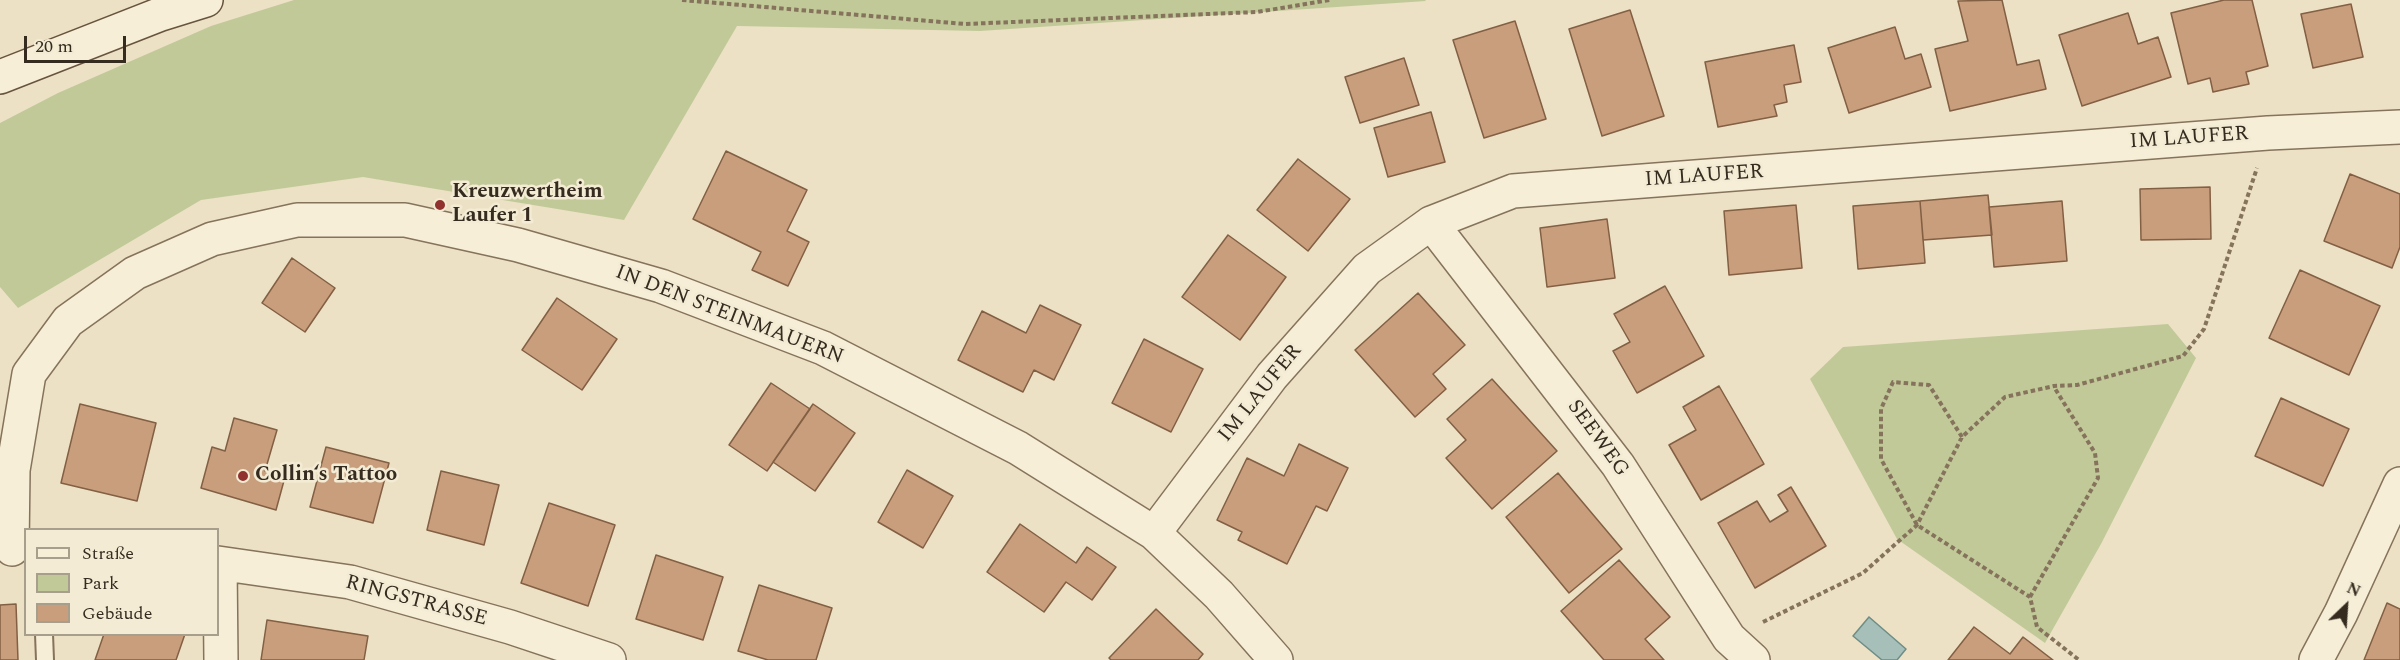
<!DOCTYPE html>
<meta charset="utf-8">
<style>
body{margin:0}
#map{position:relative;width:2400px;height:660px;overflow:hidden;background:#ece1c5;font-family:Spectral,serif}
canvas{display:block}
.legend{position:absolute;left:24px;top:528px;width:195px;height:108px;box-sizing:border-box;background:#f3ebd4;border:2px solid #a79e8c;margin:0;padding:8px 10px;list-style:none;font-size:18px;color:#362b1f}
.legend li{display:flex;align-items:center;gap:12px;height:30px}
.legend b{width:30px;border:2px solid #a79e8c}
.north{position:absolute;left:2316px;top:576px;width:60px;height:60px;-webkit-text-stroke:4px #f3ebd4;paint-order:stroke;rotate:25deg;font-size:16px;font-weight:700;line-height:24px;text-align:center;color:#362b1f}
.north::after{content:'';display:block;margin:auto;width:21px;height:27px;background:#362b1f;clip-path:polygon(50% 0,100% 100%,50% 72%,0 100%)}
.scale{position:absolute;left:24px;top:36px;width:102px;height:27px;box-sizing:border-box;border:3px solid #362b1f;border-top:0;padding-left:8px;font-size:18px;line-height:21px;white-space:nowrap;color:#362b1f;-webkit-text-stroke:4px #f3ebd4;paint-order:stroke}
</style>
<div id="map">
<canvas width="2400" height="660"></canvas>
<ul class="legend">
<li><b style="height:8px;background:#f7eed7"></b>Straße</li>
<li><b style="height:16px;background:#c2c999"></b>Park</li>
<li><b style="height:16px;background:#c89e7d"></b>Gebäude</li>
</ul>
<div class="north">N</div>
<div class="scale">20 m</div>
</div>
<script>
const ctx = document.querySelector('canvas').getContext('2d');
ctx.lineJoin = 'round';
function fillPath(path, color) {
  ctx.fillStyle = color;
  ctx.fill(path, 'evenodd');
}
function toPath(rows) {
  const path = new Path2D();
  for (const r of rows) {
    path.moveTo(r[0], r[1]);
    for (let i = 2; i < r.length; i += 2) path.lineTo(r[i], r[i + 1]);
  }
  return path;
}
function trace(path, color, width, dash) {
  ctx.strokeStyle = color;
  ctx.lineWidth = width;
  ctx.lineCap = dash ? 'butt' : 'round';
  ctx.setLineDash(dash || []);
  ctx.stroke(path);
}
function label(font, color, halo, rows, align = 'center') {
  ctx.font = font + ' Spectral,serif';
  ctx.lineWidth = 5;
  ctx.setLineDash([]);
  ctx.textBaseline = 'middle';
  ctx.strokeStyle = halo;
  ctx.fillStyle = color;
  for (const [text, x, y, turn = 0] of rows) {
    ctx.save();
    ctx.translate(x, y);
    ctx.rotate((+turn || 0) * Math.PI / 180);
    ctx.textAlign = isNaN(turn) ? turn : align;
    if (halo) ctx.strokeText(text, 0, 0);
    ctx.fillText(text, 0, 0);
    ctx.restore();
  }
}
const green = toPath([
 [294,0,1425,0,1426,1,980,31,737,26,624,220,363,177,201,200,18,308,0,287,0,123,58,93,211,26],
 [2168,324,2196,358,2101,544,2045,643,1897,539,1810,379,1843,347]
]);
const water = toPath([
 [1869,617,1906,649,1897,660,1882,660,1853,636,1869,617]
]);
const building = toPath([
 [2002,0,2017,65,2039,60,2046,89,1950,111,1935,49,1968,41,1958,1,2002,0],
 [2224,0,2252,0,2268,66,2246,72,2249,84,2213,92,2210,78,2188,84,2171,13,2224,0],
 [2351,4,2363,57,2313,68,2301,14,2351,4],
 [1630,10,1664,116,1602,136,1569,29,1630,10],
 [2128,13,2138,44,2158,37,2171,77,2082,106,2059,35,2128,13],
 [1515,21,1546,119,1484,138,1453,40,1515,21],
 [1895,27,1905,59,1921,54,1931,87,1849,113,1828,48,1895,27],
 [1794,45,1801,82,1784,85,1787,102,1774,105,1777,116,1718,127,1705,62,1794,45],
 [1404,58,1419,105,1360,123,1345,77,1404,58],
 [1431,112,1445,162,1388,177,1374,128,1431,112],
 [726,151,807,190,787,231,809,242,788,286,752,270,761,252,693,219,726,151],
 [1298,159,1350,199,1308,251,1257,210,1298,159],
 [2350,174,2400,194,2400,247,2392,268,2324,241,2350,174],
 [2210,187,2211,239,2141,240,2140,189,2210,187],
 [1988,195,1992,235,1923,240,1920,201,1988,195],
 [1920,201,1925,263,1858,269,1853,206,1920,201],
 [2062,201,2067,261,1994,267,1989,207,2062,201],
 [1796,205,1802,268,1729,275,1724,211,1796,205],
 [1607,219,1615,278,1547,287,1540,228,1607,219],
 [1228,235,1286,277,1240,340,1182,297,1228,235],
 [292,258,335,288,305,332,262,303,292,258],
 [2300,270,2380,306,2349,375,2269,338,2300,270],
 [1665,286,1704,356,1637,393,1613,351,1630,342,1614,314,1665,286],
 [1418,293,1465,345,1433,374,1446,389,1415,417,1355,350,1418,293],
 [557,298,617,339,582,390,522,350,557,298],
 [1040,305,1081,325,1054,380,1034,370,1023,392,958,360,982,311,1026,333,1040,305],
 [1144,339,1203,369,1171,432,1112,403,1144,339],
 [1492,379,1557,451,1492,509,1446,458,1466,440,1447,419,1492,379],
 [771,383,810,409,767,471,729,445,771,383],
 [1719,386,1764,464,1701,500,1669,445,1696,430,1683,407,1719,386],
 [2281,398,2349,429,2323,486,2255,456,2281,398],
 [80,404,156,423,137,501,61,483,80,404],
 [813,404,855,433,815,491,773,462,813,404],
 [234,418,277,430,265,471,285,477,276,510,201,488,212,447,225,451,234,418],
 [1299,444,1348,468,1327,511,1316,506,1287,564,1238,540,1242,532,1217,520,1247,458,1284,476,1299,444],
 [326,447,389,463,373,523,310,507,326,447],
 [907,470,953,496,923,548,878,522,907,470],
 [441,471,499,485,484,545,427,530,441,471],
 [1558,473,1622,549,1569,593,1506,517,1558,473],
 [1791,487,1826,546,1755,588,1718,523,1757,501,1770,522,1788,511,1778,495,1791,487],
 [549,503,615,525,588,606,521,583,549,503],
 [1020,524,1076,563,1087,547,1116,567,1092,600,1066,582,1044,612,987,572,1020,524],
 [656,555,723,577,703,640,636,619,656,555],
 [1619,560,1670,617,1645,639,1664,660,1604,660,1561,611,1619,560],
 [759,585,832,608,816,660,768,660,738,651,759,585],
 [2387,603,2400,609,2400,660,2364,660,2387,603],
 [16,604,18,660,0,660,0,605,16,604],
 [1156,609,1203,654,1198,660,1111,660,1109,658,1156,609],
 [267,620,368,636,364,660,261,660,267,620],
 [1974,627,2010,654,2023,637,2053,660,1948,660,1974,627],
 [104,634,185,634,176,660,95,660,104,634]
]);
const path = toPath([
 [682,0,965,24,1257,12,1330,0],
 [1962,437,1929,385,1893,382,1881,409,1881,459,1917,525,2030,597,2037,627,2079,660],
 [2030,597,2098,478,2095,453,2054,387],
 [1763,622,1863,573,1917,525,1962,437,2005,397,2054,386,2077,385,2183,356,2204,329,2257,168]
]);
const lane = toPath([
 [44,634,45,660]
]);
const street = toPath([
 [1431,223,1618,465,1729,638,1753,660],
 [1154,533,1272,376,1367,269,1431,223,1513,191,2268,133,2400,127],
 [12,549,13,470,29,374,68,321,135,273,212,239,297,220,405,220,518,245,661,286,823,348,1018,448,1154,533,1219,595,1276,660],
 [218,563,350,582,510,627,609,660],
 [220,564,221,660],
 [2316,660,2341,613,2400,484]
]);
const secondary = toPath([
 [0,77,161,14,206,0]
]);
const markers = [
 [440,205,6,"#91322f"],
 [243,476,6,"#91322f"]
];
const streetNames = [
 ["IM LAUFER",2189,139,-4],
 ["IM LAUFER",1704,177,-4],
 ["IN DEN STEINMAUERN",729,316,21],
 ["IM LAUFER",1261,394,-51],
 ["SEEWEG",1597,439,54],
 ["RINGSTRASSE",416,602,15]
];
const poiNames = [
 ["Kreuzwertheim",452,193],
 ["Laufer 1",452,217],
 ["Collin‘s Tattoo",255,476]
];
fillPath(green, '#c2c999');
fillPath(water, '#a6bfb8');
trace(water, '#6d8d86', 1.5);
fillPath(building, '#c89e7d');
trace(building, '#835f43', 1.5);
trace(lane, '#85735c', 20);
trace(street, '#85735c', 36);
trace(secondary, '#67543f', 36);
trace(path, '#85735c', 4, [4.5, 3]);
trace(lane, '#f7eed7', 16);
trace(street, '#f7eed7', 33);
trace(secondary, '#f7eed7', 33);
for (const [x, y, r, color] of markers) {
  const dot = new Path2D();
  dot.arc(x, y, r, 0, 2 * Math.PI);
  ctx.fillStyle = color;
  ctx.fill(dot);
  trace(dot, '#f3ebd4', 2);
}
label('21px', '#362b1f', '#f3ebd4', streetNames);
label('bold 21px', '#362b1f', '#f3ebd4', poiNames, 'left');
</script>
